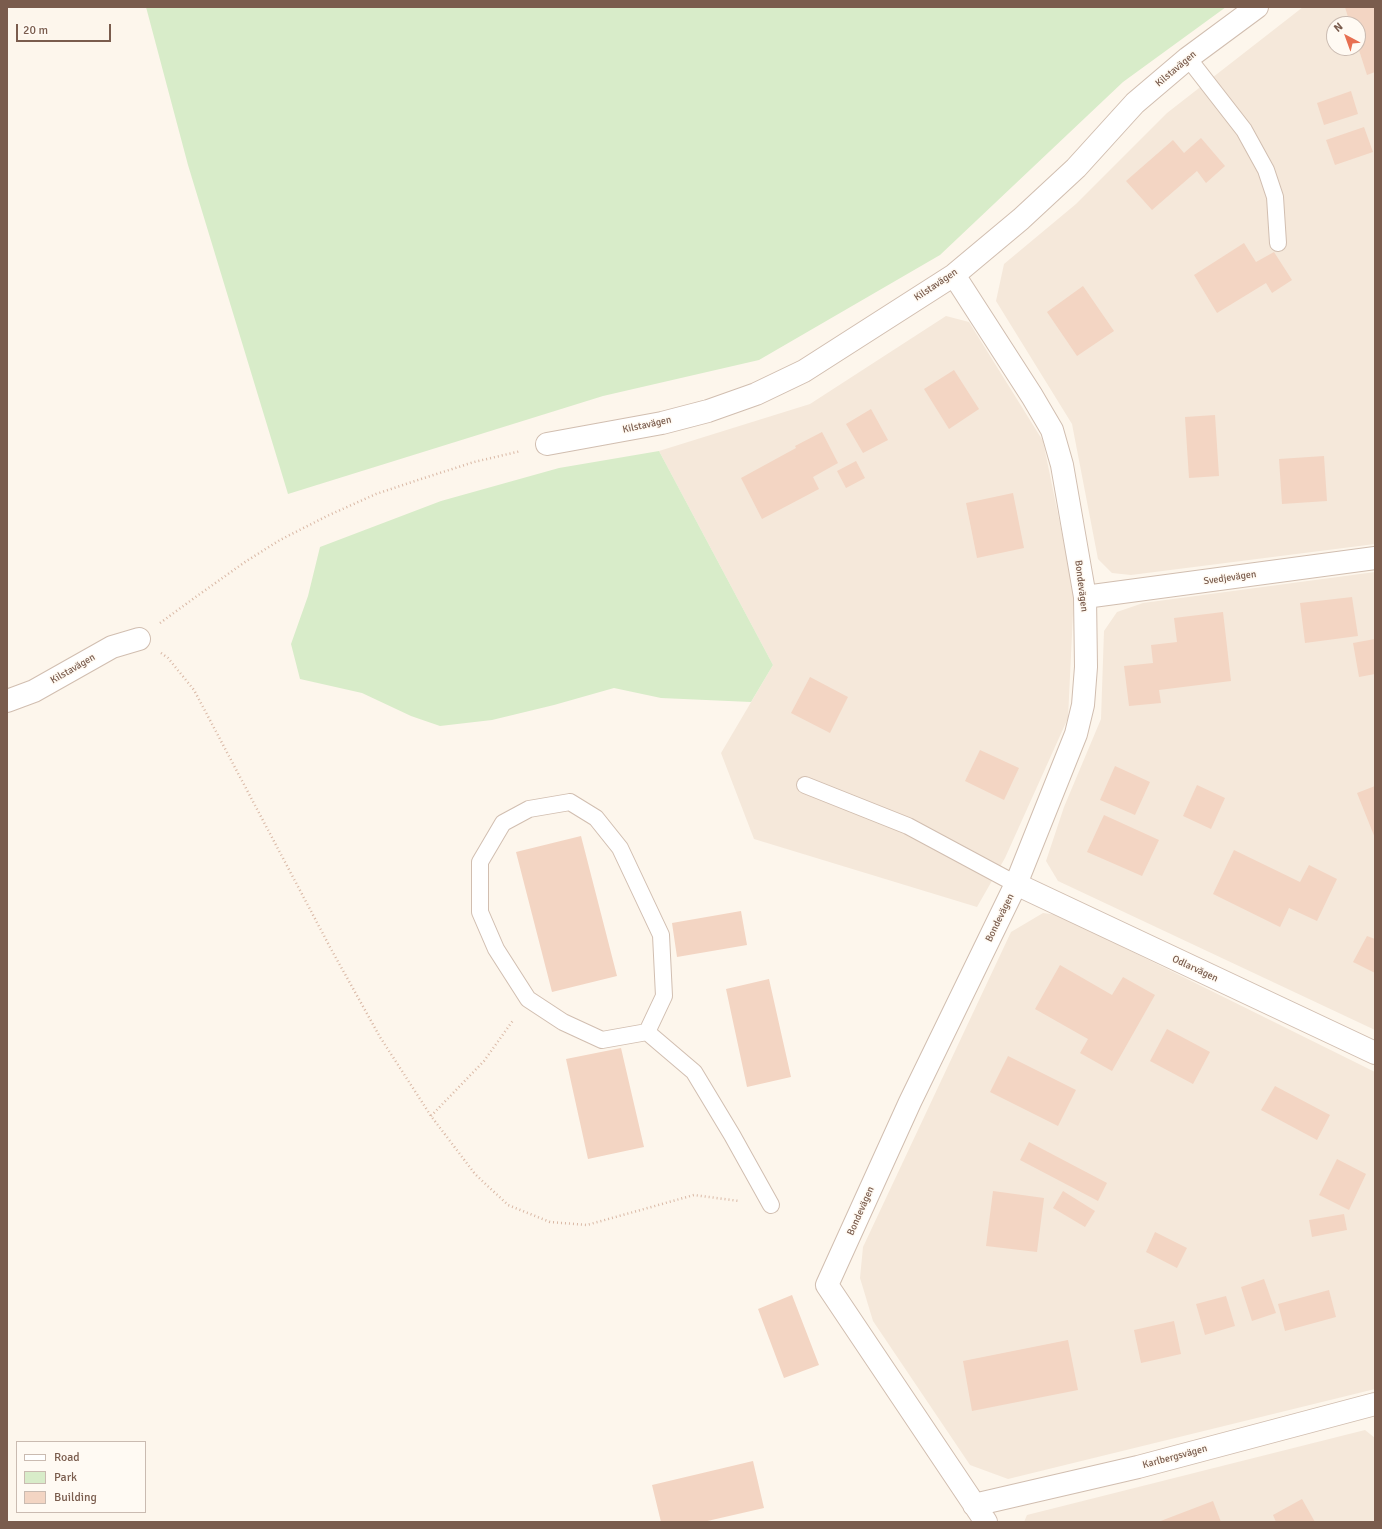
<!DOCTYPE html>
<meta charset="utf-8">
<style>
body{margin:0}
#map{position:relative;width:1382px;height:1529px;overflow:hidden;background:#fdf6ec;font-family:Signika,sans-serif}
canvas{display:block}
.frame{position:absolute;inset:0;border:8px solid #7a5c4d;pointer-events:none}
.legend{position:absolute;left:16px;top:1441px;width:130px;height:72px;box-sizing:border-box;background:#fffaf3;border:1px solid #cabbb1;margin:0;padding:5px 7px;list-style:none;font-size:12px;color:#7a5c4d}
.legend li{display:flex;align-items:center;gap:8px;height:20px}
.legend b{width:20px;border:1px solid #cabbb1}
.north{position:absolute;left:1326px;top:16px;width:40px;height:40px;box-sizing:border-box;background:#fffaf3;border:1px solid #cabbb1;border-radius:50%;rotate:319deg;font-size:11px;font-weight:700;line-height:16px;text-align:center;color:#7a5c4d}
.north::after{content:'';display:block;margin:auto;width:14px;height:18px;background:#e76f51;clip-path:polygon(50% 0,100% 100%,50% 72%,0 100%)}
.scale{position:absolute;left:16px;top:24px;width:95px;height:18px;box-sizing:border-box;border:2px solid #7a5c4d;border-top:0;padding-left:5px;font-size:12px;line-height:14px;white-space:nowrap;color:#7a5c4d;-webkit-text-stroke:3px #fffaf3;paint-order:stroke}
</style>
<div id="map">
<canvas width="1382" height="1529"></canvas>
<div class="frame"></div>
<ul class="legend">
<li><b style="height:5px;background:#fff"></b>Road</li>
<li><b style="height:11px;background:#d8ecc9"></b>Park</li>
<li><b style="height:11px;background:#f3d5c3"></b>Building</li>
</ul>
<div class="north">N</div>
<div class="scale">20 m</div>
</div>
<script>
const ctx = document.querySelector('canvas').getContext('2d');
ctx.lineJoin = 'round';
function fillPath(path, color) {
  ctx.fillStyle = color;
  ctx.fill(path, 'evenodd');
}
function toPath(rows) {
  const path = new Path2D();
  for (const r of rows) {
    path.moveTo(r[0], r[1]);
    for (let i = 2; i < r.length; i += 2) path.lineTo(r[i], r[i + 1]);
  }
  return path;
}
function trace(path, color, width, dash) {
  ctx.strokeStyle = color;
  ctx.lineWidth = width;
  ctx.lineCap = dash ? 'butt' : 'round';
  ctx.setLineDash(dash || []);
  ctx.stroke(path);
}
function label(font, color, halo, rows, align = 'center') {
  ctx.font = font + ' Signika,sans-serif';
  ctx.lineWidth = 3;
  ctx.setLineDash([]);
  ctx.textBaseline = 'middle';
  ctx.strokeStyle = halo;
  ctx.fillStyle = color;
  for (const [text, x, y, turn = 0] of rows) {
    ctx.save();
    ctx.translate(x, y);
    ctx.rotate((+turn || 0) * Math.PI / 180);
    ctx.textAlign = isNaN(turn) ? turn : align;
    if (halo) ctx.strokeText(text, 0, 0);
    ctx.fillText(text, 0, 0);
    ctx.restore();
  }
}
const residential = toPath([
 [1303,7,1375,7,1375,544,1131,575,1112,573,1098,559,1072,424,996,301,1004,264,1076,204,1167,113],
 [1334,24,1358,24,1358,48,1334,48],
 [946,316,969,322,1043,441,1074,592,1068,718,1005,858,977,907,754,839,721,753,773,665,659,451,810,404],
 [1375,572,1375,1030,1058,881,1046,861,1064,807,1101,719,1104,631,1117,612,1143,603],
 [1043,913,1058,915,1375,1072,1375,1389,1008,1479,970,1465,873,1321,860,1278,863,1247,1011,932],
 [1365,1430,1375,1438,1375,1522,1024,1522,1027,1515]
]);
const green = toPath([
 [146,7,1226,7,1123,82,940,255,759,360,603,396,288,494,188,165],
 [659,451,773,665,751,702,661,698,614,688,554,705,492,720,440,726,411,716,362,693,300,679,291,644,308,596,320,547,441,501,559,468]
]);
const building = toPath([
 [1345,7,1375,7,1375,72,1367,75,1358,47,1358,24,1350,24],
 [1351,91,1358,114,1324,125,1317,103],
 [1364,127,1373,152,1335,165,1326,140],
 [1201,138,1225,166,1206,183,1197,171,1152,210,1126,181,1173,140,1184,153],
 [1244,243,1256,262,1274,252,1292,280,1272,293,1266,283,1217,313,1194,275],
 [1083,286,1114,331,1077,356,1047,312],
 [954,370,979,409,949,429,924,389],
 [871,409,888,440,863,453,846,424],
 [1215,415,1219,476,1189,478,1185,417],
 [822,432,838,463,813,477,819,489,762,519,741,478,796,448,795,446],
 [1324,456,1327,501,1282,504,1279,459],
 [856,461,865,478,846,488,837,471],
 [1013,493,1024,548,977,558,966,503],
 [1352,597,1358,636,1305,643,1300,603],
 [1223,612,1231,681,1159,690,1161,703,1129,706,1124,666,1153,663,1151,645,1177,642,1174,618],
 [1375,639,1375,674,1359,677,1353,643],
 [810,677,848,697,830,733,791,713],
 [980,750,1019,768,1004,800,965,781],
 [1115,766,1150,782,1135,815,1100,800],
 [1197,785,1225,798,1211,829,1183,816],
 [1375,786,1375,838,1357,793],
 [1104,815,1159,840,1142,876,1087,852],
 [581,836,617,976,552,992,516,852],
 [1234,850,1300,882,1309,865,1337,879,1317,921,1289,908,1280,927,1213,894],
 [741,911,747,945,677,957,672,923],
 [1367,936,1375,939,1375,973,1353,962],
 [1060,965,1112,995,1123,977,1155,995,1112,1071,1080,1053,1088,1039,1035,1009],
 [769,979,791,1077,747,1087,726,989],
 [1167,1029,1210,1052,1193,1084,1150,1061],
 [621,1048,644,1147,588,1159,566,1059],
 [1008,1056,1076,1090,1058,1126,990,1092],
 [1275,1086,1330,1115,1317,1140,1261,1110],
 [1029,1142,1107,1183,1098,1201,1020,1160],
 [1337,1159,1366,1174,1349,1210,1319,1195],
 [993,1191,1044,1198,1037,1252,986,1246],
 [1063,1191,1095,1211,1085,1227,1053,1208],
 [1344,1214,1347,1230,1312,1237,1309,1220],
 [1155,1232,1187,1248,1177,1268,1146,1252],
 [1264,1279,1276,1313,1252,1321,1241,1287],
 [1329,1290,1336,1317,1285,1331,1278,1304],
 [792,1295,819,1365,784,1378,758,1309],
 [1226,1296,1235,1326,1205,1335,1196,1304],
 [1174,1321,1181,1354,1141,1363,1134,1330],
 [1068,1340,1078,1390,972,1411,963,1361],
 [753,1461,764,1508,703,1522,661,1522,652,1485],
 [1302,1499,1315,1522,1276,1522,1273,1515],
 [1213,1501,1221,1522,1158,1522]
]);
const path = toPath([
 [160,623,197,596,245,562,280,540,327,516,376,494,421,479,474,462,521,451],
 [161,653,168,658,194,690,331,949,380,1037,431,1116,475,1174,508,1205,550,1222,587,1225,694,1195,739,1201],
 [431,1116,484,1061,514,1019]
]);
const service = toPath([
 [1188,58,1244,130,1266,170,1275,197,1278,243],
 [805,785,908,826,1016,884],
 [570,802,596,818,620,848,661,935,664,996,647,1032,602,1040,563,1022,528,999,496,949,480,912,480,862,503,823,529,809,570,802],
 [647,1032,694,1072,732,1135,771,1205]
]);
const minor = toPath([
 [954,275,1032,396,1052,430,1062,465,1085,597,1086,667,1083,705,1076,734,1016,884,910,1102,827,1285,986,1522],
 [547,444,662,423,708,411,756,394,804,371,954,275,1021,219,1076,168,1135,103,1188,58,1257,7],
 [1085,597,1375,558],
 [7,701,34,691,112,647,139,639],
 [1016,884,1375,1053],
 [974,1505,1138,1467,1375,1404]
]);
const streetNames = [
 ["Kilstavägen",1176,69,-40],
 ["Kilstavägen",936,285,-34],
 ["Kilstavägen",647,425,-12],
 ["Svedjevägen",1230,578,-8],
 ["Bondevägen",1081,586,83],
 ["Kilstavägen",73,669,-30],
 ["Bondevägen",1000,918,-64],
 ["Odlarvägen",1195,969,25],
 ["Bondevägen",861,1211,-66],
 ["Karlbergsvägen",1175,1457,-15]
];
fillPath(residential, '#f5e8da');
fillPath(green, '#d8ecc9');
fillPath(building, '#f3d5c3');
trace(service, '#d1beb0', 18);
trace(minor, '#d1beb0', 24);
trace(path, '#d9b8a5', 2.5, [1, 3]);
trace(service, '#fff', 16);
trace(minor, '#fff', 22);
label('10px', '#7a5c4d', '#fffaf3', streetNames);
</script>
